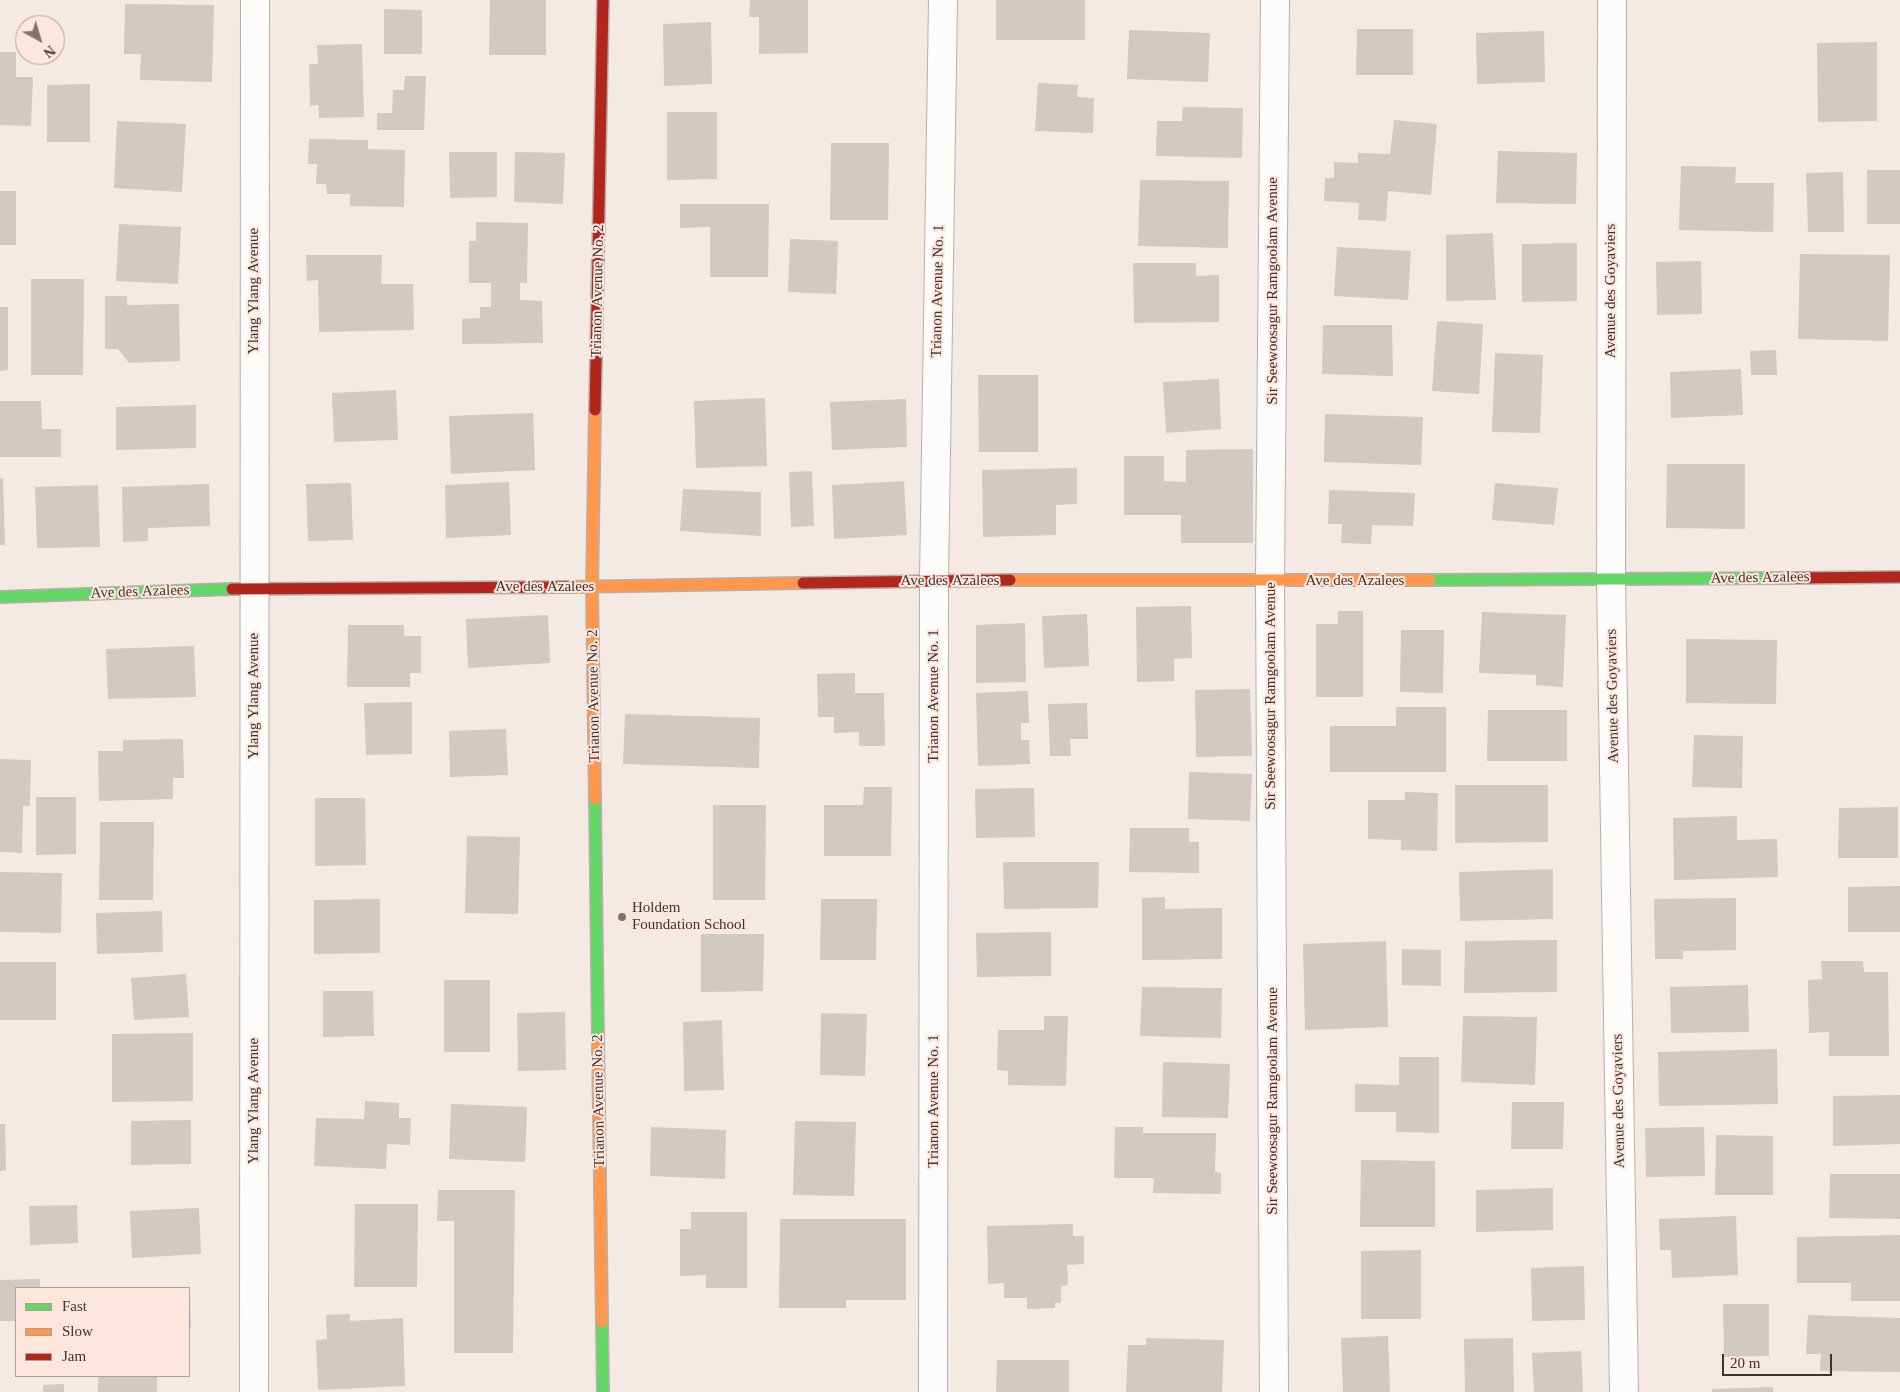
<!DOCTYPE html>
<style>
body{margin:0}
#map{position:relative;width:1900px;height:1392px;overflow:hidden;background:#f5e9e4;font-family:Georgia,serif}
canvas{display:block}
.legend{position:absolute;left:15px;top:1287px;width:175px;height:90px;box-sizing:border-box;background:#fde6dc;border:1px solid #b19e96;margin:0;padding:6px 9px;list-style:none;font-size:15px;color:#3e332e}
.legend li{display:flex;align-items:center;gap:10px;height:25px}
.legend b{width:25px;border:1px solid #b19e96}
.north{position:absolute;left:15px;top:15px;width:50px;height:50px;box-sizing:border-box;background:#fde6dc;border:1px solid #b19e96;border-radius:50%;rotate:141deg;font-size:14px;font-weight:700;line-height:20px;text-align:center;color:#3e332e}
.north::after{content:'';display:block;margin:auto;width:18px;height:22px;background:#7e736e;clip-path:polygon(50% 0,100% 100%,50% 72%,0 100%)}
.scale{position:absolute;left:1722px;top:1354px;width:110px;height:22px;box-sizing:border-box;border:2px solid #3e332e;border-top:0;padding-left:6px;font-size:15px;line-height:18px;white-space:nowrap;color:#3e332e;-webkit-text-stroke:4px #fde6dc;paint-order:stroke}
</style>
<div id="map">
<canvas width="1900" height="1392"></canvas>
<ul class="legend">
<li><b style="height:6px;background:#63d668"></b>Fast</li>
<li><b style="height:6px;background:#ff974d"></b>Slow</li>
<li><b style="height:6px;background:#b3261e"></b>Jam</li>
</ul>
<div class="north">N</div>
<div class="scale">20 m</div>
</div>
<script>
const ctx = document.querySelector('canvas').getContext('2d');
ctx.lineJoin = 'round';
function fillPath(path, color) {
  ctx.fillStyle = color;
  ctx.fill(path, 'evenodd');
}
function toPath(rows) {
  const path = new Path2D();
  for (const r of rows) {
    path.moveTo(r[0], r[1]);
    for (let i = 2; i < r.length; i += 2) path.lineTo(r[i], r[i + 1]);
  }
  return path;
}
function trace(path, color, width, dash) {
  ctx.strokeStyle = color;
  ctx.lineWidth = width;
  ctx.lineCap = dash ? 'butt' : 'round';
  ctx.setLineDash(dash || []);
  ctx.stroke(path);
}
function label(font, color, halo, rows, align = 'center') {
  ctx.font = font + ' Georgia,serif';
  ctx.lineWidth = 4;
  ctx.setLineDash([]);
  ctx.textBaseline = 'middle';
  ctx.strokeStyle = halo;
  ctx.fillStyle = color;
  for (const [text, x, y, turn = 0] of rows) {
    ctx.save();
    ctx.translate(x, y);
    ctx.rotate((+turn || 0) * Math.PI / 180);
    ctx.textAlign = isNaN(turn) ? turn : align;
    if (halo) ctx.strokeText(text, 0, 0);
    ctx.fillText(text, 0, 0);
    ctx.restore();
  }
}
const building = toPath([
 [490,0,546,0,546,55,489,55],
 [750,0,808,0,808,53,759,54,759,17,749,17],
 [996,0,1085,0,1085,40,996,40],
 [125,4,214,5,212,82,140,80,141,54,124,54],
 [384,9,422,10,422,54,384,54],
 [711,22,712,84,664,86,663,24],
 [1357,29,1413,29,1413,75,1356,75],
 [1129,30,1210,33,1208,82,1127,79],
 [1544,31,1545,82,1477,84,1476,33],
 [1877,42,1877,121,1818,122,1817,43],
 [362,44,364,117,319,118,318,105,310,106,309,64,318,64,317,45],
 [0,52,16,52,16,77,33,77,31,126,0,125],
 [405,76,426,76,424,130,377,130,377,113,392,113,393,90,404,90],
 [1038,83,1078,85,1077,97,1094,98,1093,133,1035,131],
 [90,84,90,142,47,142,47,85],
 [1183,107,1243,108,1242,158,1156,156,1157,121,1182,121],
 [667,112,717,112,717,179,667,180],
 [1394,120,1437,124,1431,195,1388,191,1386,221,1358,220,1359,203,1324,201,1325,178,1334,178,1334,162,1358,163,1358,153,1390,154],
 [117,121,186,124,182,192,114,188],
 [309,139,368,140,368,149,405,150,404,207,350,206,350,194,327,194,326,184,316,184,317,164,308,164],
 [831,143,889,143,888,220,830,220],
 [1498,151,1577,153,1576,204,1496,203],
 [449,152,497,152,497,197,450,198],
 [515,152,565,153,563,204,514,202],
 [1681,166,1736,167,1735,183,1774,183,1773,232,1679,230],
 [1867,170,1900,170,1900,224,1867,224],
 [1843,172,1844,232,1808,232,1806,173],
 [1140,180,1229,181,1228,248,1138,246],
 [0,191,16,191,16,245,0,245],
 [680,204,769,204,768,277,710,277,710,227,680,228],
 [476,222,528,223,527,283,520,283,520,300,542,301,543,343,462,344,462,319,480,318,480,307,491,307,491,283,469,283,469,241,476,241],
 [119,224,181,227,178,284,116,281],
 [1493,233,1496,300,1446,301,1446,235],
 [790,239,838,241,836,294,788,292],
 [1577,243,1577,301,1522,302,1522,244],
 [1337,247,1411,251,1408,300,1334,296],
 [1800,254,1890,255,1888,341,1798,339],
 [306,255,382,255,381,284,413,284,414,330,319,332,318,280,307,281],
 [1701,261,1702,314,1657,315,1656,262],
 [1133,263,1196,263,1196,276,1219,275,1219,322,1134,323],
 [31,279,84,279,83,375,31,375],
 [105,296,127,296,127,305,179,304,180,361,129,363,118,349,105,349],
 [0,307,8,307,8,370,0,371],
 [1437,321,1483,324,1479,394,1432,391],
 [1323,325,1392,325,1393,376,1322,374],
 [1776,350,1777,375,1751,375,1750,351],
 [1495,353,1543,355,1540,433,1492,432],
 [1741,369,1743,415,1671,418,1670,372],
 [978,375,1038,375,1038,452,979,452],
 [1219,379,1221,429,1166,433,1163,382],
 [396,390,398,440,334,442,332,393],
 [765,398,767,466,696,468,694,401],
 [906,399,907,447,832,450,830,402],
 [0,401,41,401,42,429,61,429,61,457,0,457],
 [196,405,196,448,116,450,116,407],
 [533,413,535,470,451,474,449,416],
 [1325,414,1423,417,1421,465,1324,462],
 [1253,449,1253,543,1181,543,1181,515,1124,515,1124,456,1164,456,1164,481,1186,482,1186,450],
 [1667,464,1745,464,1745,529,1666,528],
 [1077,468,1077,504,1056,505,1056,535,983,537,982,470],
 [812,471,814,526,791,527,789,472],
 [3,478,5,545,0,545,0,479],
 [904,481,907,535,834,539,832,485],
 [509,482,511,535,446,538,445,485],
 [351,483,353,540,308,541,306,484],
 [1495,483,1558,488,1554,525,1492,520],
 [209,484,210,526,148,528,148,541,123,542,122,487],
 [98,485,100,547,37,548,35,487],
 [683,489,761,492,761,536,680,531],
 [1329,490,1415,493,1413,526,1372,525,1371,544,1341,543,1342,524,1328,524],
 [1191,606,1192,658,1174,659,1174,681,1137,682,1136,607],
 [1338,611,1363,611,1363,697,1316,697,1316,624,1338,624],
 [1482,612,1566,615,1563,687,1536,685,1536,675,1479,673],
 [1087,614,1089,666,1044,668,1042,616],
 [548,615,550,663,468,668,466,619],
 [1025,623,1026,682,976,683,976,625],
 [348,625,404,625,404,636,421,636,421,673,410,673,410,687,347,687],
 [1401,630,1444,630,1443,693,1400,692],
 [1686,639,1777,640,1776,704,1686,703],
 [194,646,196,697,108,699,106,649],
 [855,673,855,693,884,693,885,746,859,746,859,732,834,733,834,717,818,717,817,674],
 [1250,689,1252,756,1196,757,1195,690],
 [1028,691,1029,723,1021,723,1021,740,1029,740,1030,764,978,766,976,693],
 [412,702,412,754,366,755,364,703],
 [1087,703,1088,739,1070,739,1071,756,1050,756,1048,704],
 [1396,707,1446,707,1446,772,1330,772,1330,726,1396,726],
 [1488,710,1567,710,1567,761,1487,761],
 [625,714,760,718,759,768,623,764],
 [506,729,508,775,450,777,449,731],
 [1694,735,1743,736,1742,788,1692,787],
 [183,739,184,778,173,778,173,799,99,801,98,751,123,751,123,740],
 [0,759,31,760,30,806,23,806,22,853,0,852],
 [1189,772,1252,774,1250,821,1188,819],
 [1455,785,1548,785,1548,842,1455,843],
 [864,787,892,787,891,856,824,856,824,805,863,805],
 [1034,788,1035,837,976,838,975,789],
 [1405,792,1438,793,1437,851,1401,850,1401,840,1368,839,1368,800,1405,800],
 [36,797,76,797,76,854,36,855],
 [315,798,365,798,366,865,315,866],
 [713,805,766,805,765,900,713,900],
 [1898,807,1898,858,1838,858,1839,808],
 [1737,816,1737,840,1777,839,1778,877,1674,880,1673,818],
 [100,822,154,822,153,900,99,900],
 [1130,828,1189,828,1189,842,1199,842,1199,873,1129,872],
 [467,836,520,837,518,914,465,913],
 [1003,862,1099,862,1098,908,1004,909],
 [1553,869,1553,919,1460,921,1459,872],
 [0,872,62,873,61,933,0,932],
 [1900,886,1900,932,1848,932,1848,887],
 [1165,897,1165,909,1222,908,1222,959,1142,960,1142,898],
 [1736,898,1736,950,1683,951,1683,959,1655,959,1654,899],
 [380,899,380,953,314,954,314,900],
 [821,899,877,899,876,960,820,960],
 [162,911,163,952,97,954,96,913],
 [1051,932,1051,976,977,977,976,933],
 [701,934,764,934,763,991,701,992],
 [1557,940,1557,992,1464,993,1465,941],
 [1386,941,1388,1027,1305,1030,1303,944],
 [1402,949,1441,950,1441,986,1402,985],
 [1821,961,1863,961,1864,972,1888,972,1889,1056,1829,1056,1829,1032,1809,1033,1808,980,1822,979],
 [0,962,56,962,56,1020,0,1020],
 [186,974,189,1017,134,1020,131,978],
 [444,980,490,980,490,1052,444,1052],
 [1748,985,1749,1032,1671,1033,1670,987],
 [1142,987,1222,988,1221,1038,1140,1036],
 [323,991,373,991,374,1036,323,1037],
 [565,1012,566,1070,518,1071,517,1013],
 [821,1013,867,1014,865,1076,820,1075],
 [1044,1016,1068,1016,1066,1086,1008,1085,1008,1071,997,1070,998,1030,1044,1030],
 [1463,1016,1537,1017,1535,1085,1461,1082],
 [722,1020,724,1090,684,1091,683,1022],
 [193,1033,193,1101,112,1102,112,1034],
 [1777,1049,1778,1104,1659,1106,1658,1052],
 [1399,1057,1439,1057,1439,1133,1396,1132,1396,1112,1355,1112,1355,1084,1399,1085],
 [1163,1062,1230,1064,1228,1118,1162,1117],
 [1900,1095,1900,1144,1833,1146,1833,1096],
 [365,1101,399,1103,399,1118,411,1118,410,1145,387,1144,386,1169,314,1166,316,1118,364,1119],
 [1512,1102,1564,1102,1563,1149,1511,1149],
 [451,1104,527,1107,525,1162,449,1159],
 [191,1120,191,1164,131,1165,131,1121],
 [795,1121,856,1122,854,1196,793,1195],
 [0,1124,5,1124,6,1170,0,1171],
 [651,1127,726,1130,725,1179,650,1176],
 [1115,1127,1143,1127,1143,1133,1216,1133,1215,1172,1221,1173,1221,1194,1153,1193,1154,1178,1114,1178],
 [1704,1127,1705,1176,1646,1177,1645,1128],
 [1716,1135,1773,1136,1773,1195,1715,1195],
 [1361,1160,1435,1161,1435,1227,1360,1227],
 [1830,1174,1900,1174,1900,1219,1829,1218],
 [1553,1188,1553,1230,1476,1232,1476,1190],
 [438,1190,515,1190,513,1353,454,1353,454,1221,437,1221],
 [355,1204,418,1204,417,1287,354,1287],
 [77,1205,78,1243,30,1245,29,1206],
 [199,1208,201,1254,132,1258,130,1211],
 [691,1212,747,1212,747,1288,706,1288,706,1275,680,1276,680,1229,691,1229],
 [1736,1216,1738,1275,1672,1278,1671,1250,1660,1250,1659,1219],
 [780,1219,906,1219,906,1300,846,1300,846,1308,779,1308],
 [1073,1224,1073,1236,1084,1236,1084,1264,1067,1265,1068,1285,1061,1286,1061,1303,1055,1303,1055,1308,1027,1309,1027,1298,1004,1298,1004,1283,988,1284,987,1226],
 [1900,1235,1900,1301,1851,1301,1851,1283,1797,1283,1797,1237],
 [1421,1250,1421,1319,1361,1319,1361,1251],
 [1584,1266,1585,1320,1532,1321,1531,1268],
 [40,1279,40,1288,16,1288,16,1321,0,1321,0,1280],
 [189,1299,190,1299,191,1327,189,1327],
 [1723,1304,1769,1304,1769,1356,1724,1357],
 [350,1314,350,1321,403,1318,405,1386,318,1390,316,1340,327,1339,326,1315],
 [1808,1315,1900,1318,1900,1372,1820,1371,1821,1354,1806,1354],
 [1388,1336,1390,1392,1343,1392,1341,1338],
 [1146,1338,1224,1340,1222,1392,1126,1392,1128,1345,1146,1345],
 [1513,1338,1514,1392,1465,1392,1464,1339],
 [1581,1351,1583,1392,1534,1392,1532,1353],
 [997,1360,1069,1360,1069,1392,996,1392],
 [98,1376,157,1376,157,1392,98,1392],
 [64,1384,64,1392,43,1392,43,1385],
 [1773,1387,1773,1392,1712,1392,1712,1389]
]);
const street = toPath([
 [1612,0,1611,580,1624,1392],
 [254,1392,255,0],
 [933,1392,934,580,943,0],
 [1274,1392,1270,581,1275,0]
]);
const fast = toPath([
 [1430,580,1796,578],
 [0,597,232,589],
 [595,799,598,1042],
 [602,1322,603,1392]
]);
const slow = toPath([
 [1010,580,1430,580],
 [567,587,803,583],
 [595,799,592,587,595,410],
 [598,1042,602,1322]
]);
const jam = toPath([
 [595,410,603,0],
 [1796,578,1900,577],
 [803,583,1010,580],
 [232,589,567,587]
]);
const markers = [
 [622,917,5,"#7e736e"]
];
const streetNames = [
 ["Ylang Ylang Avenue",254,291,-90],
 ["Trianon Avenue No. 2",598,291,-89],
 ["Trianon Avenue No. 1",938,291,-89],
 ["Sir Seewoosagur Ramgoolam Avenue",1273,291,-90],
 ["Avenue des Goyaviers",1611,291,-90],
 ["Ave des Azalees",1760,578,-1],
 ["Ave des Azalees",950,581],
 ["Ave des Azalees",1355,581],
 ["Ave des Azalees",545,587],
 ["Ave des Azalees",140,592,-2],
 ["Ylang Ylang Avenue",254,696,-90],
 ["Trianon Avenue No. 2",594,696,-91],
 ["Trianon Avenue No. 1",934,696,-90],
 ["Sir Seewoosagur Ramgoolam Avenue",1271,696,-90],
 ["Avenue des Goyaviers",1613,696,-91],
 ["Ylang Ylang Avenue",254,1101,-90],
 ["Trianon Avenue No. 2",599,1101,-91],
 ["Trianon Avenue No. 1",934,1101,-90],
 ["Sir Seewoosagur Ramgoolam Avenue",1273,1101,-90],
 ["Avenue des Goyaviers",1619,1101,-91]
];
const poiNames = [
 ["Holdem",632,908],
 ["Foundation School",632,925]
];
fillPath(building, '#d2c8c4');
trace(street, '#b8aeaa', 30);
trace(fast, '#b8aeaa', 14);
trace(slow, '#b8aeaa', 14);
trace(jam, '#b8aeaa', 14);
trace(street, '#fefcfb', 28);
trace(fast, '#63d668', 11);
trace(slow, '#ff974d', 11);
trace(jam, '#b3261e', 11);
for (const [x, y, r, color] of markers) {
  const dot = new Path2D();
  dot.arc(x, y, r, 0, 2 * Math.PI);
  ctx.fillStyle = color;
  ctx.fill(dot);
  trace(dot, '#fde6dc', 2);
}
label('15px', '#3e332e', '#fde6dc', streetNames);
label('15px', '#3e332e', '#fde6dc', poiNames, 'left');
</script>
